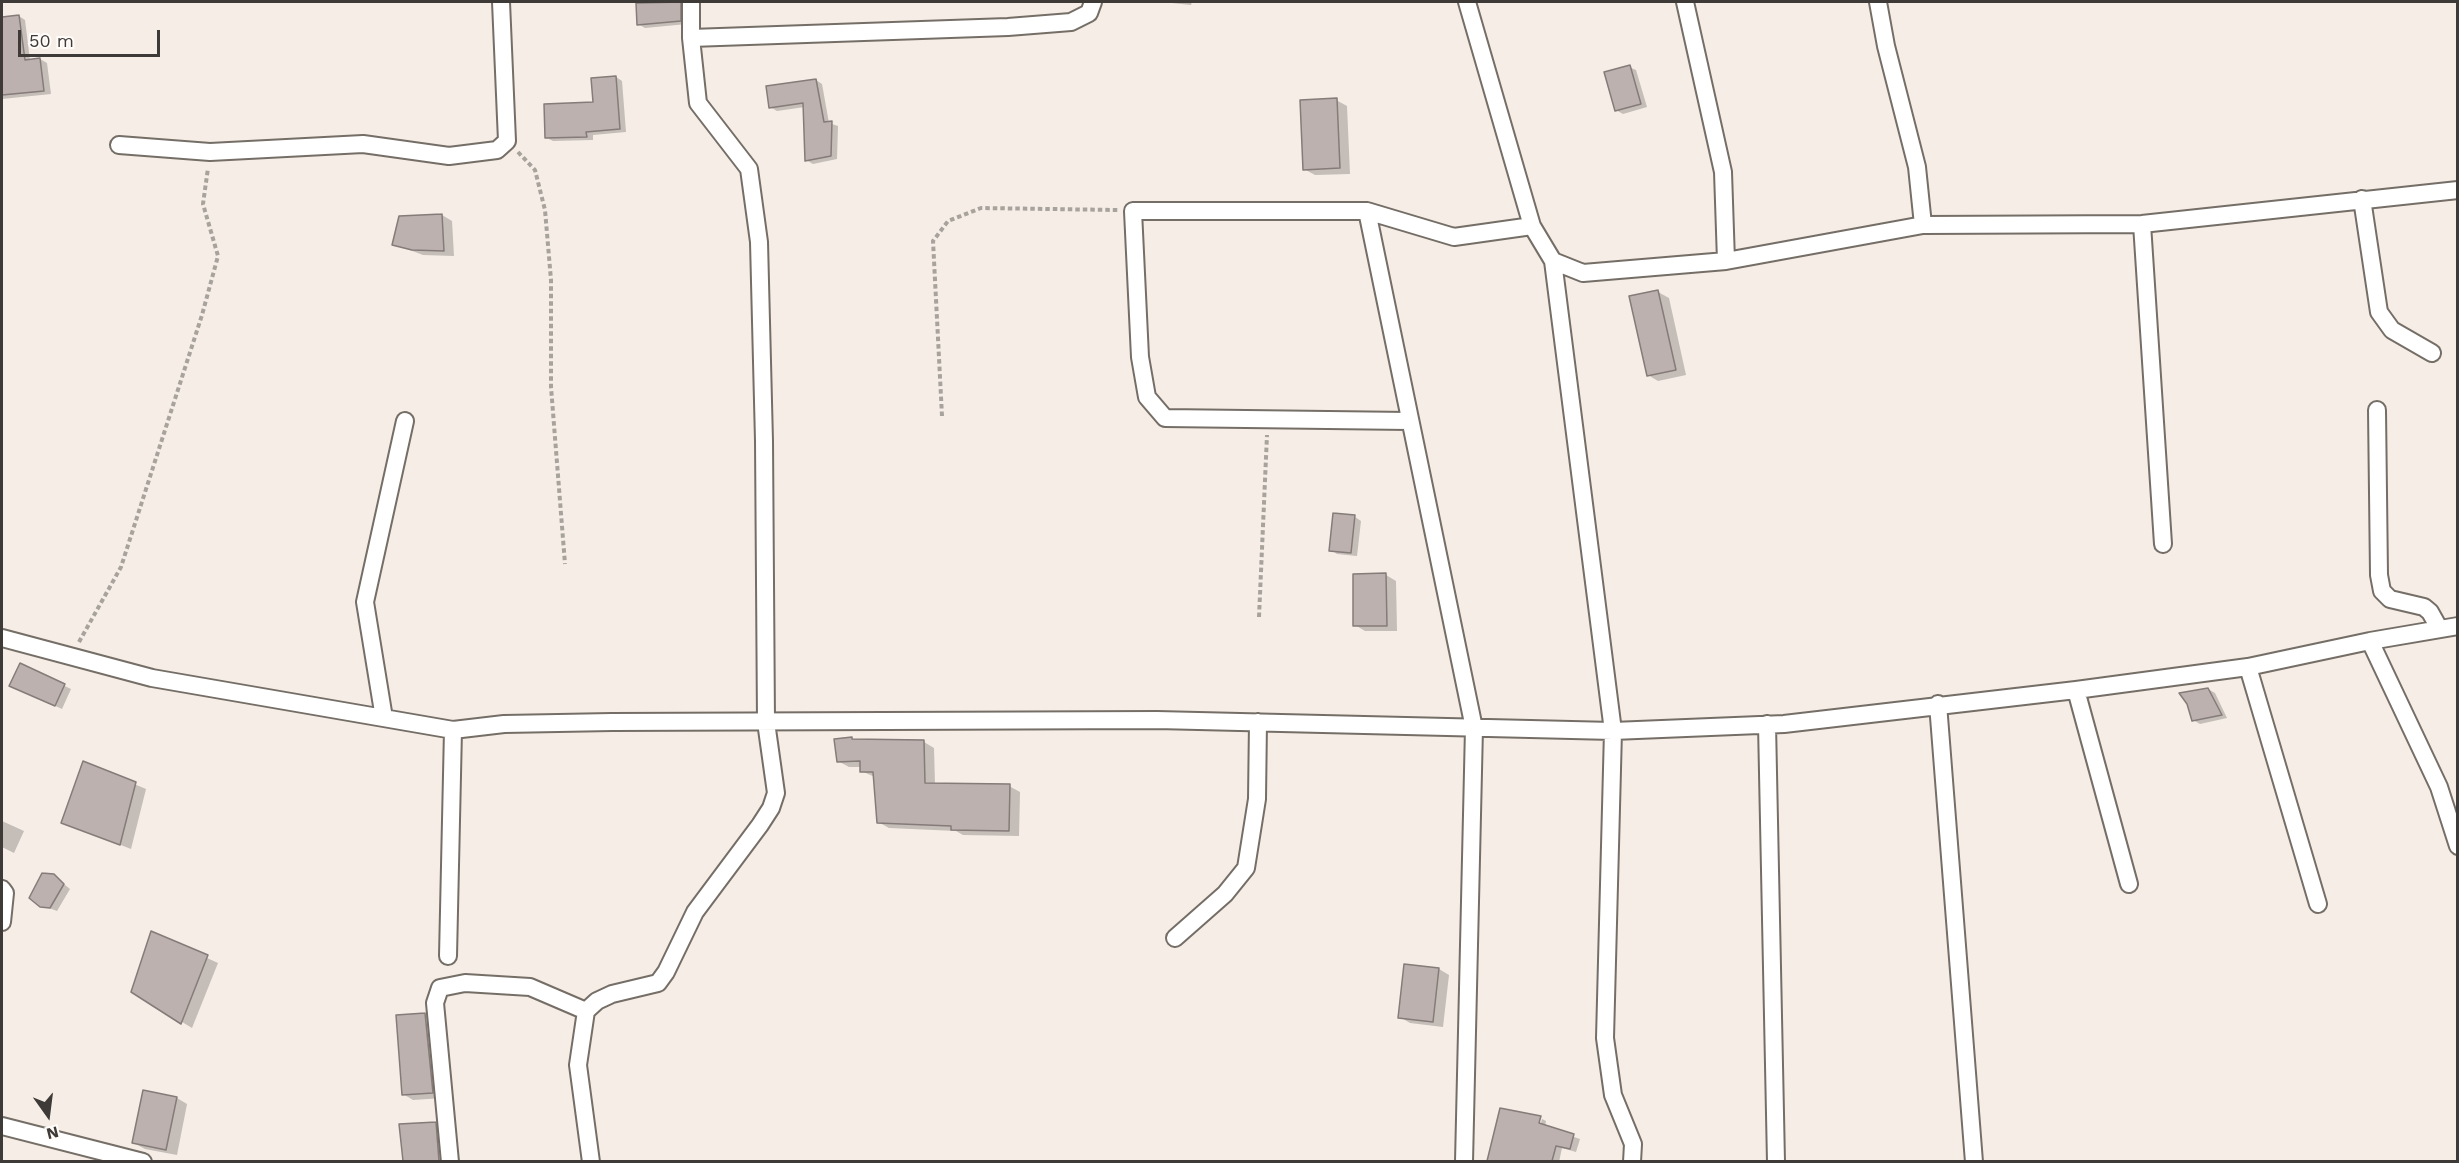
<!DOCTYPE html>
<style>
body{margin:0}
#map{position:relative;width:2459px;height:1163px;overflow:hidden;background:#f5ede6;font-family:"Work Sans",sans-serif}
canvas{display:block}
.frame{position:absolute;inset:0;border:3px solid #3d3a37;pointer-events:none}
.north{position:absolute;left:18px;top:1085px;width:60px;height:60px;-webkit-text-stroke:4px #fffcf9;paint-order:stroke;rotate:166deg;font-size:16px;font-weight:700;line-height:24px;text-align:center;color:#3d3a37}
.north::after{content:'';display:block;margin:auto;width:21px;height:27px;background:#3d3a37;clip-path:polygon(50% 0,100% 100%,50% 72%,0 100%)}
.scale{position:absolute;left:18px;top:30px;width:142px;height:27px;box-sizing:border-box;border:3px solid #3d3a37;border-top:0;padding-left:8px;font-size:18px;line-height:21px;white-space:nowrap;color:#3d3a37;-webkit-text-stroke:4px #fffcf9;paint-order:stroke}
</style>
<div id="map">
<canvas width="2459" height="1163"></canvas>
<div class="frame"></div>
<div class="north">N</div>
<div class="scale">50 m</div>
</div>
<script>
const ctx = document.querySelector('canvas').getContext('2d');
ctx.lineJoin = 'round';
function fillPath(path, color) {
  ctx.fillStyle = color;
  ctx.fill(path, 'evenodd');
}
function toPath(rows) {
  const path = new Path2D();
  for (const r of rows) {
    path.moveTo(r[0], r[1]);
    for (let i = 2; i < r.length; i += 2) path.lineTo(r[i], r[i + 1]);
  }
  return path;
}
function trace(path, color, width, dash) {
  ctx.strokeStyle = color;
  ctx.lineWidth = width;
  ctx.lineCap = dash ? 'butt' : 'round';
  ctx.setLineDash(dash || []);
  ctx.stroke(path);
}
const shadow = toPath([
 [1162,2,1192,2,1191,5],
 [680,3,687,6,687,24,645,28,638,24],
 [19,16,25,20,30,60,40,59,47,63,51,94,2,99,2,18],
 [1629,67,1636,70,1647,107,1623,114,1616,110],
 [616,77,622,81,626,132,593,135,593,140,553,141,547,138,594,103],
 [816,80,822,84,829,123,838,126,837,159,813,164,806,160,805,107,777,111,770,107],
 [1336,100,1347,106,1350,174,1315,175,1304,169],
 [442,215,452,221,454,256,423,255,394,244],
 [1658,292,1669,298,1686,375,1658,381,1648,375],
 [1355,517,1361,521,1357,556,1337,554,1331,550],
 [1386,575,1396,581,1397,631,1365,631,1355,625],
 [21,665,71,689,62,709,18,689],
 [2208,689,2215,693,2227,718,2200,724,2193,720],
 [855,741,924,742,934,748,935,785,1009,786,1020,792,1019,836,963,835,956,831,889,828,878,822,875,777,861,771,862,767,849,767,838,761],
 [84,763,146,789,131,849,63,822],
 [2,821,24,831,14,853,2,847],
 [54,876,70,889,57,911,41,905],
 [152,933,218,963,192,1028,133,992],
 [1439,969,1449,975,1443,1027,1410,1023,1400,1017],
 [425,1015,435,1021,443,1098,413,1100,403,1094],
 [177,1098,187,1104,177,1155,145,1149,134,1143],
 [1542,1119,1546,1121,1545,1127,1580,1139,1576,1152,1562,1148,1559,1162,1489,1159,1539,1131],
 [435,1123,446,1129,450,1162,405,1162,401,1125]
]);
const building = toPath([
 [681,2,681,21,637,25,636,3,681,2],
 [19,15,25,60,40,58,44,91,2,95,2,17,19,15],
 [1630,65,1641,104,1615,111,1604,72,1630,65],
 [616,76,620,129,586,132,587,137,545,138,544,104,593,102,591,78,616,76],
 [816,79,824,122,832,121,831,156,805,161,803,103,769,108,766,86,816,79],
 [1337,98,1340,168,1303,170,1300,100,1337,98],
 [442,214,444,251,412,250,392,245,399,216,442,214],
 [1658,290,1676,370,1647,376,1629,296,1658,290],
 [1333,513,1355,515,1351,553,1329,551,1333,513],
 [1386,573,1387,626,1353,626,1353,574,1386,573],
 [20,663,65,684,55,706,9,686,20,663],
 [2208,688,2222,715,2192,721,2187,704,2179,693,2208,688],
 [852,737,852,739,924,740,925,783,1010,784,1009,831,951,830,951,826,877,823,873,772,860,772,860,761,837,762,834,739,852,737],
 [83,761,136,782,120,845,61,823,83,761],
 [42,873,54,874,64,884,50,908,40,907,29,898,42,873],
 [151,931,208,955,181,1024,131,992,151,931],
 [1404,964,1439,968,1433,1022,1398,1018,1404,964],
 [425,1013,433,1093,402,1095,396,1015,425,1013],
 [143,1090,177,1097,166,1150,132,1143,143,1090],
 [1500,1108,1541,1116,1539,1123,1574,1134,1570,1149,1556,1146,1552,1161,1487,1161,1500,1108],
 [436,1122,439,1161,403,1161,399,1124,436,1122]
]);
const path = toPath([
 [518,152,535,170,545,210,551,280,551,387,565,564],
 [942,416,933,241,948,221,981,208,1118,210],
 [1259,617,1267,435],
 [79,642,121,567,202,315,218,256,203,204,208,168]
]);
const minor = toPath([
 [1467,2,1532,226,1553,261,1583,273,1726,261,1923,225,2142,224,2458,190],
 [1685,2,1723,172,1726,261],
 [1878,2,1886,46,1917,167,1923,225],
 [691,38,1008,27,1071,22,1089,13,1093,2],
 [119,145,210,152,363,144,449,156,497,150,507,141,501,2],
 [2362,199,2379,312,2392,330,2432,353],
 [1367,211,1474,728,1464,1162],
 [2142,224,2163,544],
 [1553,261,1613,731,1605,1038,1613,1095,1633,1144,1632,1162],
 [2377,410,2379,575,2382,591,2390,599,2424,607,2430,612,2439,628],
 [1409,421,1165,418,1147,397,1140,357,1133,211,1367,211,1454,237,1532,226],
 [2,638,152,678,453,730,504,724,612,722,1157,720,1613,731,1784,724,2076,690,2248,667,2370,641,2458,626],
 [2370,641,2439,787,2458,846],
 [2248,667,2318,904],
 [2076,690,2129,884],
 [1938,704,1974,1162],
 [384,718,365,602,405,421],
 [1767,724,1776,1162],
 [2,889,5,893,2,922],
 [1175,938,1225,894,1246,868,1257,799,1258,722],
 [448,956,453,730],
 [2,1126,143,1162],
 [450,1162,435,1003,440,988,465,983,530,987,586,1011],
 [591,1162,578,1065,586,1011,597,1001,612,994,658,983,666,972,695,912,760,825,771,808,776,793,766,722,764,441,759,242,749,169,698,103,691,38,691,2]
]);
fillPath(shadow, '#0003');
fillPath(building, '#bcb1ae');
trace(building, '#857b78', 1.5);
trace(minor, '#756e67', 20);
trace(path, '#a8a29d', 4, [4.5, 3]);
trace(minor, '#fff', 16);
</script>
